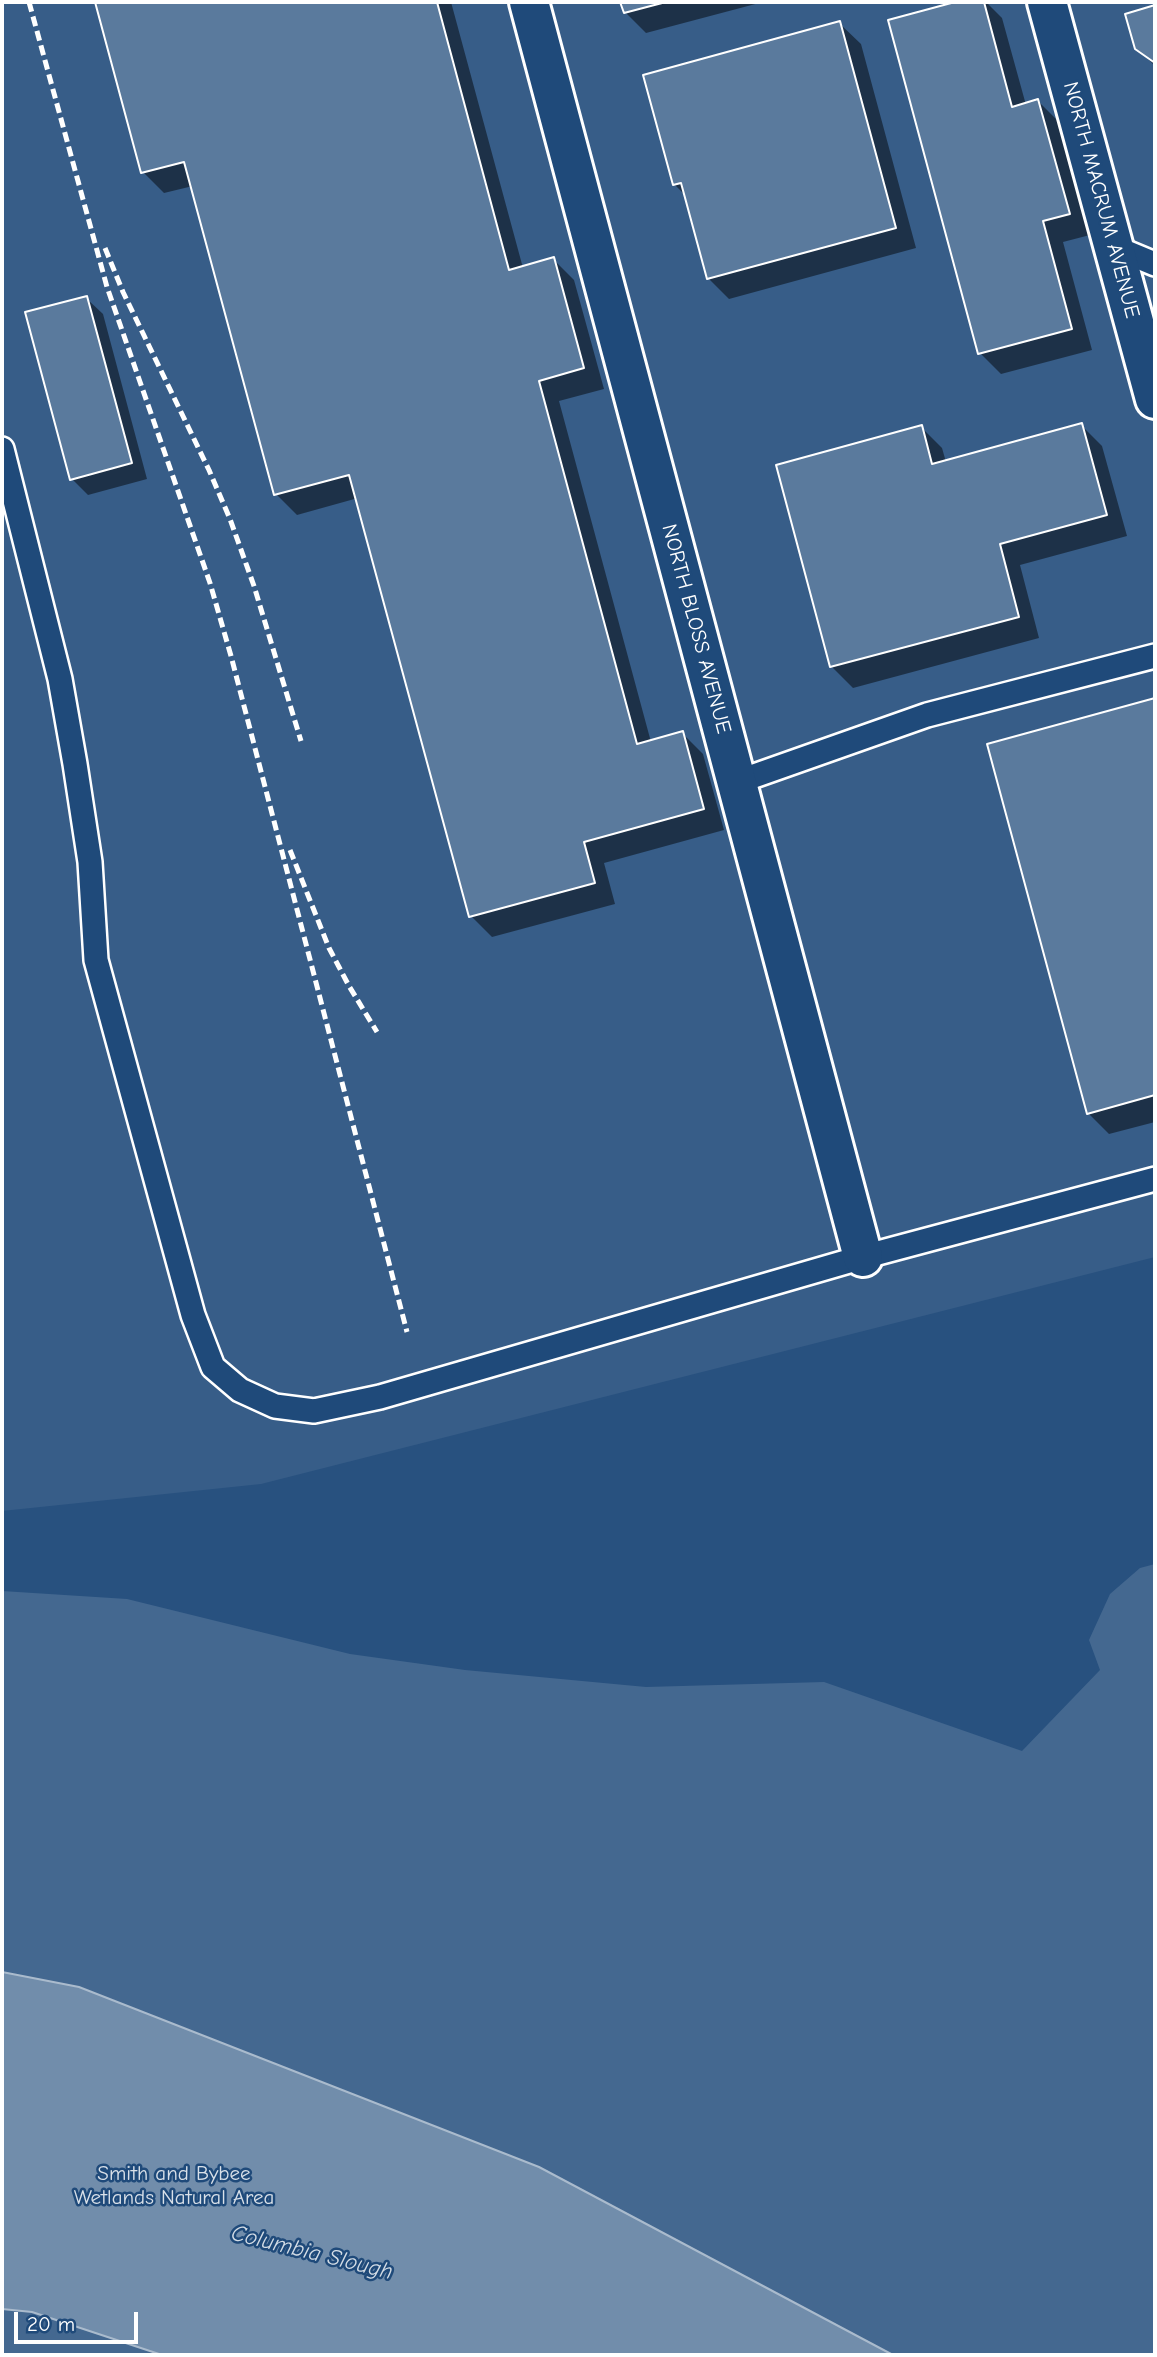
<!DOCTYPE html>
<style>
body{margin:0}
#map{position:relative;width:1157px;height:2357px;overflow:hidden;background:#28517f;font-family:"Comic Neue",sans-serif}
canvas{display:block}
.frame{position:absolute;inset:0;border:4px solid #fff;pointer-events:none}
.scale{position:absolute;left:14px;top:2312px;width:124px;height:32px;box-sizing:border-box;border:4px solid #fff;border-top:0;padding-left:9px;font-size:21px;line-height:24px;white-space:nowrap;color:#fff;-webkit-text-stroke:5px #1f4a7a;paint-order:stroke}
</style>
<div id="map">
<canvas width="1157" height="2357"></canvas>
<div class="frame"></div>
<div class="scale">20 m</div>
</div>
<script>
const ctx = document.querySelector('canvas').getContext('2d');
ctx.lineJoin = 'round';
function fillPath(path, color) {
  ctx.fillStyle = color;
  ctx.fill(path, 'evenodd');
}
function toPath(rows) {
  const path = new Path2D();
  for (const r of rows) {
    path.moveTo(r[0], r[1]);
    for (let i = 2; i < r.length; i += 2) path.lineTo(r[i], r[i + 1]);
  }
  return path;
}
function trace(path, color, width, dash) {
  ctx.strokeStyle = color;
  ctx.lineWidth = width;
  ctx.lineCap = dash ? 'butt' : 'round';
  ctx.setLineDash(dash || []);
  ctx.stroke(path);
}
function label(font, color, halo, rows, align = 'center') {
  ctx.font = font + ' "Comic Neue",sans-serif';
  ctx.lineWidth = 5;
  ctx.setLineDash([]);
  ctx.textBaseline = 'middle';
  ctx.strokeStyle = halo;
  ctx.fillStyle = color;
  for (const [text, x, y, turn = 0] of rows) {
    ctx.save();
    ctx.translate(x, y);
    ctx.rotate((+turn || 0) * Math.PI / 180);
    ctx.textAlign = isNaN(turn) ? turn : align;
    if (halo) ctx.strokeText(text, 0, 0);
    ctx.fillText(text, 0, 0);
    ctx.restore();
  }
}
const built = toPath([
 [2,2,1155,2,1155,1257,261,1484,2,1511]
]);
const green = toPath([
 [1155,1564,1155,2355,2,2355,2,1591,127,1599,350,1654,465,1670,646,1687,824,1682,1022,1751,1100,1670,1089,1640,1110,1594,1140,1568]
]);
const water = toPath([
 [2,1972,79,1987,539,2167,893,2355,162,2355,32,2312,2,2309,2,1972]
]);
const shadow = toPath([
 [96,2,451,2,523,268,553,259,574,280,604,389,559,401,651,742,682,733,703,754,724,830,604,863,615,904,492,937,471,916,358,498,297,515,276,494,193,186,164,193,143,172],
 [622,2,763,2,646,33,625,12],
 [962,2,986,2,1002,18,1026,105,1038,101,1059,122,1090,235,1063,242,1092,350,1001,374,980,353,890,21],
 [1155,7,1155,66,1137,48,1128,15],
 [839,23,861,44,916,248,729,299,708,278,687,197,674,184],
 [86,298,103,314,147,479,88,495,72,479],
 [1081,425,1102,446,1127,536,1020,565,1039,638,853,688,832,667,778,466,921,427,942,448,946,462],
 [1155,700,1155,1122,1109,1134,1088,1113,989,745]
]);
const building = toPath([
 [95,2,437,2,509,270,554,257,584,368,539,381,637,744,683,731,704,809,584,842,595,883,469,917,349,475,274,495,184,162,141,173,95,2],
 [620,2,666,2,624,13,620,2],
 [955,2,984,2,1012,107,1038,99,1070,214,1043,221,1072,329,978,354,888,20,955,2],
 [1155,5,1155,63,1135,49,1125,14,1155,5],
 [840,21,896,228,707,279,681,183,673,185,643,75,840,21],
 [87,296,132,463,70,480,25,312,87,296],
 [1082,423,1107,515,1000,544,1019,617,830,667,776,465,922,425,932,464,1082,423],
 [1155,698,1155,1095,1087,1114,987,744,1155,698]
]);
const service = toPath([
 [1114,247,1155,264],
 [2,449,60,679,75,764,90,862,96,960,193,1315,213,1367,240,1390,275,1406,314,1411,380,1397,863,1257,1155,1179],
 [737,782,927,715,1155,656]
]);
const minor = toPath([
 [529,2,863,1257],
 [1047,2,1155,399]
]);
const rail = toPath([
 [29,2,107,287,210,583,231,656,407,1332],
 [105,248,123,292,209,470,230,519,254,586,301,741],
 [290,850,329,948,349,986,377,1032]
]);
const streetNames = [
 ["NORTH MACRUM AVENUE",1101,200,75],
 ["NORTH BLOSS AVENUE",696,629,75]
];
const parkNames = [
 ["Smith and Bybee",174,2174],
 ["Wetlands Natural Area",174,2198]
];
const waterNames = [
 ["Columbia Slough",312,2253,14]
];
fillPath(built, '#375d88');
fillPath(green, '#446890');
fillPath(water, '#718dab');
trace(water, '#aabbcd', 2);
fillPath(shadow, '#0007');
fillPath(building, '#5a7a9d');
trace(building, '#fff', 2);
trace(service, '#fff', 28);
trace(minor, '#fff', 44);
trace(service, '#1f4a7a', 23);
trace(minor, '#1f4a7a', 38);
trace(rail, '#fff', 5, [10, 5]);
label('21px', '#fff', '#1f4a7a', streetNames);
label('21px', '#dae1e9', '#1f4a7a', parkNames);
label('italic 23px', '#d4dde6', '#1f4a7a', waterNames);
</script>
